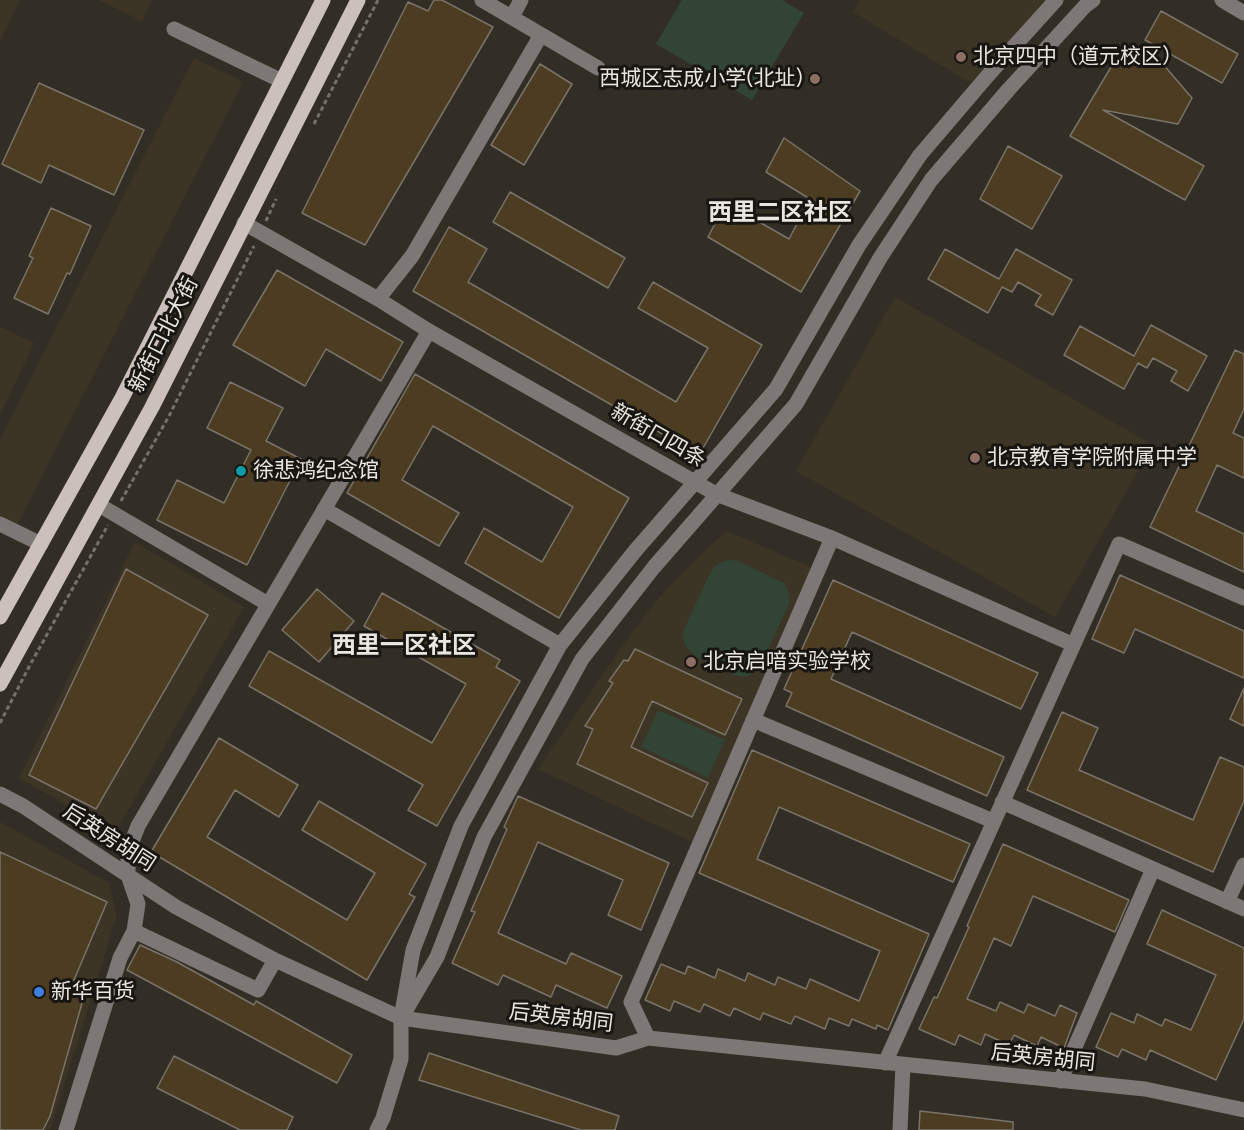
<!DOCTYPE html>
<meta charset="utf-8">
<style>
body{margin:0}
canvas{display:block;background:#332e25}
</style>
<canvas width="1244" height="1130"></canvas>
<script>
const ctx = document.querySelector('canvas').getContext('2d');
ctx.lineJoin = 'round';
function fillPath(path, color) {
  ctx.fillStyle = color;
  ctx.fill(path, 'evenodd');
}
function toPath(rows) {
  const path = new Path2D();
  for (const r of rows) {
    path.moveTo(r[0], r[1]);
    for (let i = 2; i < r.length; i += 2) path.lineTo(r[i], r[i + 1]);
  }
  return path;
}
function trace(path, color, width, dash) {
  ctx.strokeStyle = color;
  ctx.lineWidth = width;
  ctx.lineCap = dash ? 'butt' : 'round';
  ctx.setLineDash(dash || []);
  ctx.stroke(path);
}
function label(font, color, halo, rows, align = 'center') {
  ctx.font = font + ' Figtree,"Noto Sans SC",sans-serif';
  ctx.lineWidth = 6;
  ctx.setLineDash([]);
  ctx.textBaseline = 'middle';
  ctx.strokeStyle = halo;
  ctx.fillStyle = color;
  for (const [text, x, y, turn = 0] of rows) {
    ctx.save();
    ctx.translate(x, y);
    ctx.rotate((+turn || 0) * Math.PI / 180);
    ctx.textAlign = isNaN(turn) ? turn : align;
    if (halo) ctx.strokeText(text, 0, 0);
    ctx.fillText(text, 0, 0);
    ctx.restore();
  }
}
const built = toPath([
 [0,0,20,0,0,42],
 [99,0,152,0,142,21],
 [861,0,1048,0,971,83,853,12],
 [194,58,243,82,17,525,0,516,0,439],
 [895,297,1153,445,1055,617,796,471],
 [0,327,34,343,0,415],
 [726,531,813,568,692,842,538,769,633,631,667,588],
 [135,542,244,607,115,833,19,778],
 [0,822,109,883,117,915,50,1130,0,1130]
]);
const green = toPath([
 [682,0,782,0,804,13,752,100,656,44],
 [736,560,784,583,789,593,789,604,759,669,748,676,737,676,696,657,687,648,683,639,683,632,708,577,715,566,724,561],
 [658,710,725,740,708,778,641,747]
]);
const building = toPath([
 [434,0,442,0,493,27,365,245,302,213,408,2,428,11,434,0],
 [1161,11,1238,54,1222,83,1145,40,1161,11],
 [1156,56,1192,98,1178,124,1103,110,1204,166,1185,200,1070,136,1117,57,1156,56],
 [540,64,572,84,524,165,491,145,540,64],
 [39,83,144,130,114,195,49,165,41,183,2,164,39,83],
 [784,138,860,191,801,292,708,237,726,203,789,239,810,199,766,172,784,138],
 [1008,146,1062,176,1032,229,980,199,1008,146],
 [510,192,625,258,608,288,493,222,510,192],
 [51,208,91,226,70,274,67,273,48,314,14,298,33,258,29,256,51,208],
 [449,227,487,249,468,282,676,402,708,348,638,308,653,282,762,345,699,455,413,291,449,227],
 [945,249,999,279,1016,249,1072,280,1053,315,1035,305,1041,295,1018,282,1012,292,1002,287,988,313,928,279,945,249],
 [277,270,403,342,381,381,326,349,305,386,233,345,277,270],
 [1151,325,1207,356,1188,391,1171,381,1177,371,1153,358,1147,368,1138,363,1124,389,1064,355,1080,326,1134,356,1151,325],
 [1235,350,1244,354,1244,409,1233,433,1244,438,1244,478,1217,465,1196,511,1244,534,1244,572,1150,527,1235,350],
 [415,374,629,498,559,618,465,563,484,528,542,562,573,507,433,426,402,480,459,513,439,546,347,493,415,374],
 [230,382,283,408,266,441,301,459,247,565,157,520,177,480,224,503,251,450,207,428,230,382],
 [126,569,208,615,96,809,29,775,126,569],
 [1120,575,1244,631,1244,678,1135,629,1124,653,1092,639,1120,575],
 [833,580,1038,673,1021,709,852,632,831,679,1004,757,987,796,786,706,792,693,784,689,833,580],
 [317,589,354,621,319,662,282,630,317,589],
 [382,593,500,660,496,667,520,681,437,826,408,810,423,785,249,686,269,651,432,743,466,684,364,626,382,593],
 [635,649,742,699,725,735,652,701,631,747,708,783,692,817,577,764,593,729,585,726,613,683,609,681,624,660,628,661,635,649],
 [1244,688,1244,726,1230,719,1244,688],
 [1062,712,1098,728,1079,770,1193,820,1220,757,1244,767,1244,801,1213,872,1027,790,1062,712],
 [219,738,298,785,279,817,235,790,207,837,347,920,375,873,302,830,319,801,426,864,409,894,415,897,367,980,151,852,219,738],
 [752,750,970,844,953,882,779,807,757,859,929,934,888,1030,877,1025,876,1029,852,1019,849,1026,829,1018,825,1029,795,1016,791,1024,763,1013,760,1020,734,1008,730,1016,704,1004,700,1012,674,1001,670,1011,645,1000,661,964,685,974,688,966,715,978,718,969,745,981,748,973,775,985,778,977,806,989,810,979,859,1001,880,951,699,873,752,750],
 [518,796,669,863,641,930,608,915,623,880,538,842,498,933,566,964,571,953,622,976,607,1008,556,985,551,997,503,975,498,985,452,963,475,912,471,911,507,829,504,827,518,796],
 [1003,844,1129,900,1115,932,1033,896,1011,946,994,938,967,999,996,1011,1000,1002,1024,1013,1028,1004,1055,1016,1060,1005,1077,1013,1064,1048,1041,1037,1037,1046,1014,1035,1009,1045,985,1034,981,1045,959,1035,955,1045,919,1029,934,997,937,998,969,927,967,926,1003,844],
 [0,852,107,902,71,987,84,996,50,1116,43,1130,0,1130,0,852],
 [1162,910,1244,948,1244,1019,1216,1080,1150,1050,1146,1060,1122,1049,1118,1057,1096,1047,1111,1013,1134,1023,1137,1014,1162,1026,1165,1019,1191,1030,1216,975,1147,944,1162,910],
 [140,945,177,962,254,1005,256,1001,352,1055,337,1083,127,970,140,945],
 [429,1053,619,1116,615,1130,581,1130,419,1080,429,1053],
 [174,1056,293,1117,287,1130,240,1130,157,1088,174,1056],
 [920,1111,1013,1122,1013,1130,919,1130,920,1111]
]);
const path = toPath([
 [314,124,378,0],
 [266,221,276,199],
 [121,501,169,416,254,246],
 [0,723,30,665,108,525]
]);
const minor = toPath([
 [482,0,598,68],
 [1222,0,1244,13],
 [512,17,521,0],
 [174,29,282,81],
 [244,223,378,299,429,331,716,494,832,538,1072,644],
 [378,299,412,256,541,35],
 [99,505,268,604],
 [324,509,560,645],
 [0,524,41,544],
 [753,720,993,821],
 [0,794,23,806,176,907,275,960,401,1018,616,1048,648,1038,1145,1089,1244,1110],
 [1002,802,1244,909],
 [1227,902,1244,865],
 [134,931,258,990,275,960],
 [406,1010,437,957,484,837,582,659,654,567,796,404,880,258,931,180,1009,89,1085,6,1093,0],
 [648,1038,631,1002,832,538],
 [885,1063,1119,544,1244,598],
 [1060,1081,1153,869],
 [66,1130,120,958,134,931,138,904,128,875,128,852,138,826,429,331],
 [377,1130,383,1118,401,1059,401,1018,413,950,461,826,560,645,635,551,776,389,859,245,920,155,990,73,1056,0],
 [900,1130,903,1065]
]);
const major = toPath([
 [0,617,122,398,323,0],
 [0,684,152,407,358,0]
]);
const markers = [
 [961,57,6,"#8d6e63"],
 [815,79,6,"#8d6e63"],
 [975,458,6,"#8d6e63"],
 [241,471,6,"#0f9aa8"],
 [691,662,6,"#8d6e63"],
 [39,992,6,"#3f7fe0"]
];
const poiNames = [
 ["北京四中（道元校区）",973,57],
 ["西城区志成小学(北址)",803,79,"right"],
 ["北京教育学院附属中学",987,458],
 ["徐悲鸿纪念馆",253,471],
 ["北京启喑实验学校",703,662],
 ["新华百货",51,992]
];
const streetNames = [
 ["新街口北大街",164,335,-63],
 ["新街口四条",658,436,30],
 ["后英房胡同",109,838,33],
 ["后英房胡同",561,1018,7],
 ["后英房胡同",1043,1058,6]
];
const quarterNames = [
 ["西里二区社区",780,213],
 ["西里一区社区",404,646]
];
fillPath(built, '#3c3425');
fillPath(green, '#314436');
fillPath(building, '#4b3c22');
trace(building, '#797369', 1.5);
trace(path, '#757169', 3, [4.5, 3]);
trace(minor, '#7d7776', 15);
trace(major, '#ccc0bd', 15);
for (const [x, y, r, color] of markers) {
  const dot = new Path2D();
  dot.arc(x, y, r, 0, 2 * Math.PI);
  ctx.fillStyle = color;
  ctx.fill(dot);
  trace(dot, '#181612', 2);
}
label('21px', '#e9e6e0', '#181612', poiNames, 'left');
label('21px', '#e9e6e0', '#181612', streetNames);
label('bold 24px', '#e9e6e0', '#181612', quarterNames);
</script>
